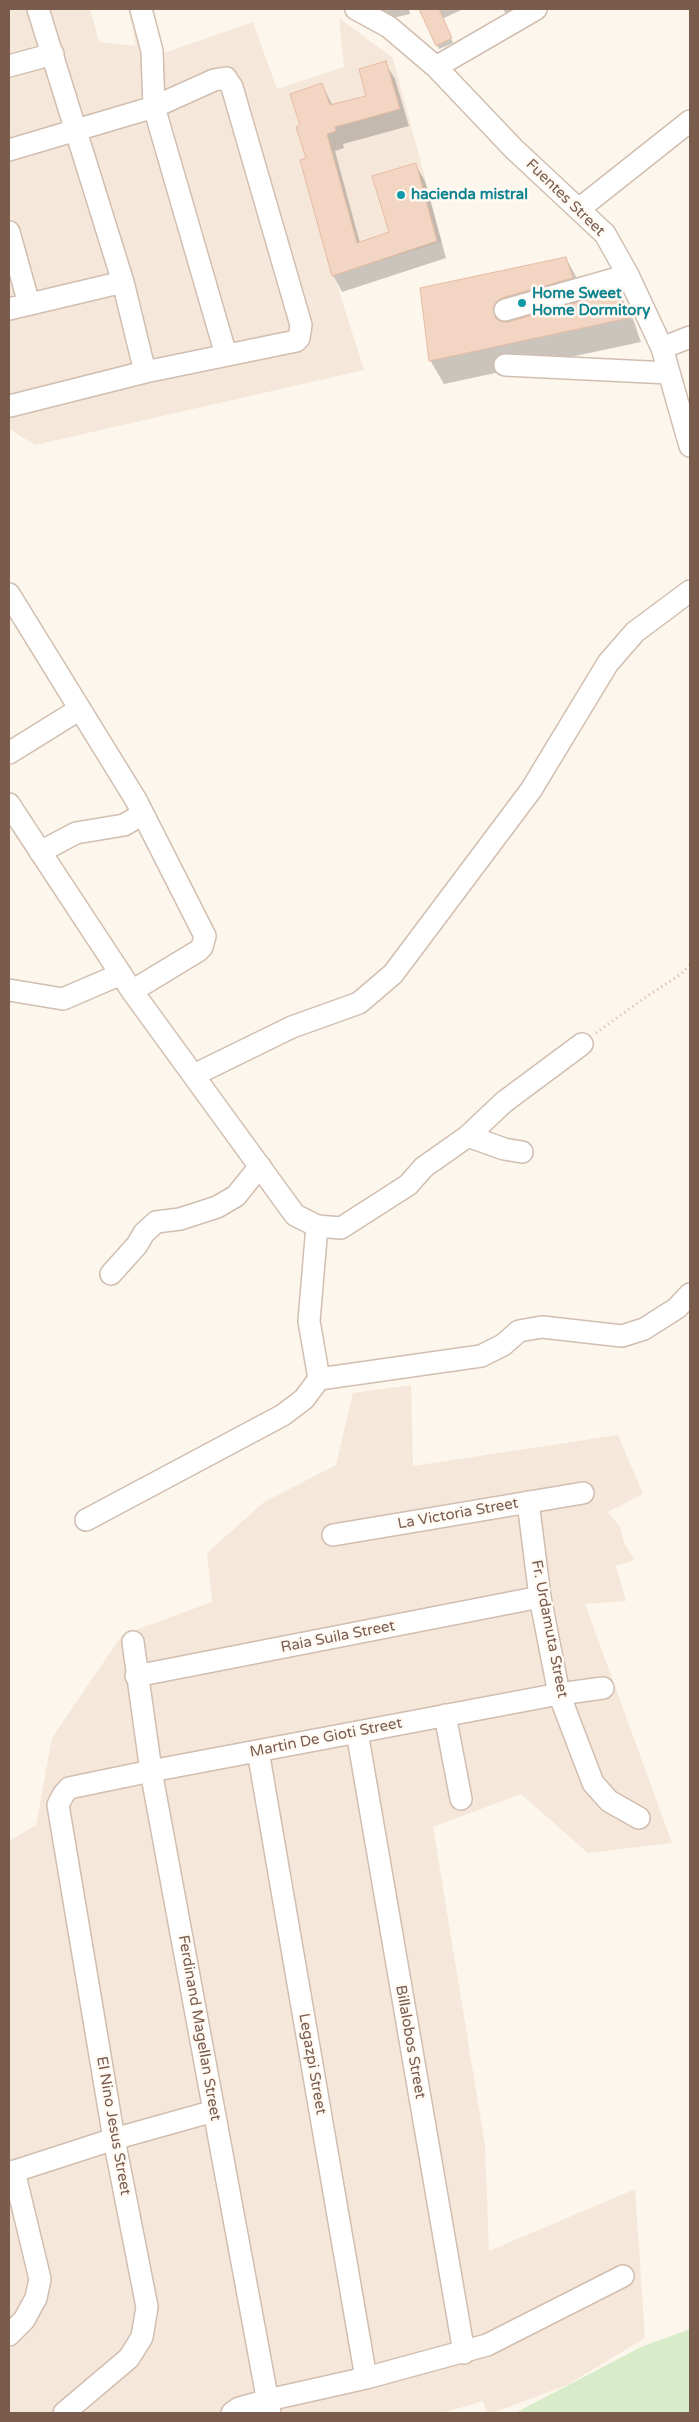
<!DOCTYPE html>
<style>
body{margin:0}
#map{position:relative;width:699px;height:2422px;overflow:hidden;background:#fdf6ec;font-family:"Varela Round",sans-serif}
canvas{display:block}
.frame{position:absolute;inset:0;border:10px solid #7a5c4d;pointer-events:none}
</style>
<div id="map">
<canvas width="699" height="2422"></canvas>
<div class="frame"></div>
</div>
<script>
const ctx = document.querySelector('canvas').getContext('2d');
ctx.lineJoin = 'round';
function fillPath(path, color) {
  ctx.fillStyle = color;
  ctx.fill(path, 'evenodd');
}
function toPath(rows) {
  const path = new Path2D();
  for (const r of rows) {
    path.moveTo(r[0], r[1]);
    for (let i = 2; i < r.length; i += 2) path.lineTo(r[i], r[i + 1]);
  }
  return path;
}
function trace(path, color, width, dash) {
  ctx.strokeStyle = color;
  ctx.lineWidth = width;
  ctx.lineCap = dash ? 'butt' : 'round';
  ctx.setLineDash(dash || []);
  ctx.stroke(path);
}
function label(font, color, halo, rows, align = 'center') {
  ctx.font = font + ' "Varela Round",sans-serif';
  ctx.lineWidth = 5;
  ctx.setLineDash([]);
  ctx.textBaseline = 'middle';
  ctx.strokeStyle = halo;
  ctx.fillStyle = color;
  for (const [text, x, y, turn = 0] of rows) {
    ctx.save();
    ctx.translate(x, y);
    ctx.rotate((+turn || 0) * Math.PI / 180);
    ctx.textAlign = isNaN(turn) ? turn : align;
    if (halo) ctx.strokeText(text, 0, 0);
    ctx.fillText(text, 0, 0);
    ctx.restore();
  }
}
const residential = toPath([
 [9,9,90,9,99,42,136,46,128,9,154,9,164,53,253,22,277,89,344,67,339,18,393,58,442,242,334,275,364,370,35,445,9,429],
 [411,1385,413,1466,618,1435,643,1494,608,1512,620,1527,624,1543,635,1560,616,1566,626,1601,585,1604,672,1843,588,1853,521,1794,433,1827,485,2145,489,2251,635,2189,645,2338,567,2385,493,2413,487,2413,483,2401,443,2413,9,2413,9,1841,36,1825,52,1738,122,1635,212,1602,207,1553,264,1502,336,1465,353,1393]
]);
const green = toPath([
 [690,2329,690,2413,515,2413,641,2347]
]);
const shadow = toPath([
 [380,9,409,9,410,14,388,19],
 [420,9,463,9,442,19,453,43,439,49],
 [503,9,527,9,509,19],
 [385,63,395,79,409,126,343,144,344,148,335,151,360,243,390,233,415,164,425,181,446,258,342,292,333,275,302,126,322,85,333,106,367,97],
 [566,258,579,282,585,301,618,292,632,316,641,342,444,384,430,360,421,289],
 [499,292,515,320,515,325,497,293]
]);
const building = toPath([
 [419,9,439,9,452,38,436,46,419,9],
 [386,61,400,109,335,127,336,131,327,134,357,243,389,232,372,176,416,163,437,241,332,276,300,160,306,158,296,127,300,125,290,94,322,83,330,105,366,96,359,69,386,61],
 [566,257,573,278,501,298,493,307,496,319,502,322,508,322,618,291,629,318,429,361,420,288,566,257]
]);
const path = toPath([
 [596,1033,643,999,681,974,690,965]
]);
const minor = toPath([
 [38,9,123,282,145,372],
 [141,9,152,51,154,107,226,355],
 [356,9,389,27,436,67,514,149,605,234,628,275,662,348,690,446],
 [9,66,53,54],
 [436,67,536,9],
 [9,150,154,107,214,80,226,78,232,87,301,325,299,338,296,341,145,372,10,406],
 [579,209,690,121],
 [9,232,29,304],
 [9,309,123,282],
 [505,310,628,275],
 [662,348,690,337],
 [505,365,669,373],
 [9,594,136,800,205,936,202,947,198,951,132,991],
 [9,753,80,709],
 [9,804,132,991,295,1215,317,1226,341,1228,408,1185,424,1167,468,1136,504,1102,582,1044],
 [40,852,76,833,124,825,143,814],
 [9,990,63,999,121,974],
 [194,1075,292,1027,359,1003,393,974,531,790,608,663,635,632,690,591],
 [468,1136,504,1149,522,1152],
 [111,1274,137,1245,144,1233,156,1222,180,1219,217,1207,236,1196,260,1166],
 [319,1379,481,1356,503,1345,519,1331,542,1327,622,1336,644,1329,677,1308,690,1294],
 [528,1502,540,1597,559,1694,593,1783,609,1801,639,1818],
 [86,1520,283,1415,304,1399,319,1379,309,1321,317,1226],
 [333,1535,583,1493],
 [133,1642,151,1771,270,2413],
 [136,1676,540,1597],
 [445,1715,461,1799],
 [357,1732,464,2353],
 [258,1751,366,2378],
 [9,2173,114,2139,214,2111],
 [9,2335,24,2320,36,2298,40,2279,14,2171],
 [64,2413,129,2358,142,2337,147,2307,114,2139,58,1805,63,1795,69,1788,151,1771,559,1694,603,1688],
 [232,2413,239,2408,268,2400,366,2378,487,2345,623,2276]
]);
const markers = [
 [401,195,5,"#0f9aa8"],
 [522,303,5,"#0f9aa8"]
];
const cultureNames = [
 ["hacienda mistral",411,195],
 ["Home Sweet",532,294],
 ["Home Dormitory",532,311]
];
const streetNames = [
 ["Fuentes Street",565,198,44],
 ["La Victoria Street",458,1514,-10],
 ["Fr. Urdamuta Street",549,1629,79],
 ["Raia Suila Street",338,1637,-11],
 ["Martin De Gioti Street",326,1738,-11],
 ["Ferdinand Magellan Street",199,2028,80],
 ["Billalobos Street",410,2042,80],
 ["Legazpi Street",312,2064,80],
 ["El Nino Jesus Street",113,2126,80]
];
fillPath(residential, '#f5e8da');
fillPath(green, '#d8ecc9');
fillPath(shadow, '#0003');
fillPath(building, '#f3d5c3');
trace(building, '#e6bba3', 1);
trace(minor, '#d1beb0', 24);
trace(path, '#d9b8a5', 3, [1, 4]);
trace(minor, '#fff', 21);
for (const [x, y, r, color] of markers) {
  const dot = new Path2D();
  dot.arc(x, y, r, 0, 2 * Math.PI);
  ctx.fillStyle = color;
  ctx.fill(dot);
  trace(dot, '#fffaf3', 2);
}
label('bold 15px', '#0d838f', '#fffaf3', cultureNames, 'left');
label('15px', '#7a5c4d', '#fffaf3', streetNames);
</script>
